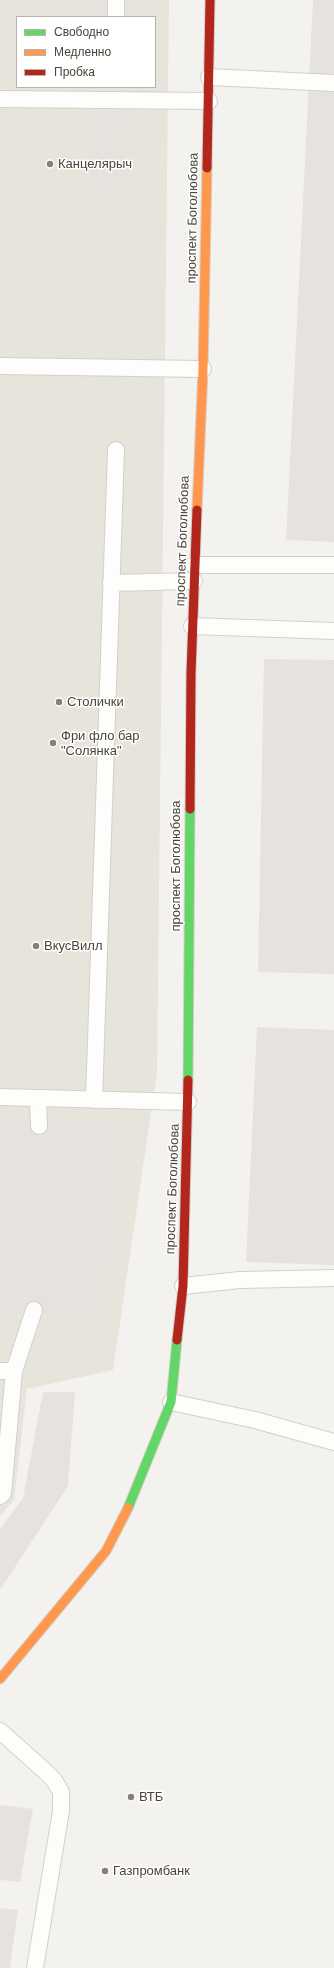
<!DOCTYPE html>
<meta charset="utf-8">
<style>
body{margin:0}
#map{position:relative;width:334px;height:1968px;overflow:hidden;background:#f4f2ee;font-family:Helvetica,sans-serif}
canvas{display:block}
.legend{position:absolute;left:16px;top:16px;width:140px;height:72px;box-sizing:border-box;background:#fff;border:1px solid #b7b4b0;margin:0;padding:5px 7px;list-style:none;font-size:12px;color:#4b4439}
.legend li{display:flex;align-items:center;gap:8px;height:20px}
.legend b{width:20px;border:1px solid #b7b4b0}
</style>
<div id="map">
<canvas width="334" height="1968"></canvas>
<ul class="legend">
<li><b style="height:5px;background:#63d668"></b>Свободно</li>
<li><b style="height:5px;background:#ff974d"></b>Медленно</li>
<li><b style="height:5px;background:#b3261e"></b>Пробка</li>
</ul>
</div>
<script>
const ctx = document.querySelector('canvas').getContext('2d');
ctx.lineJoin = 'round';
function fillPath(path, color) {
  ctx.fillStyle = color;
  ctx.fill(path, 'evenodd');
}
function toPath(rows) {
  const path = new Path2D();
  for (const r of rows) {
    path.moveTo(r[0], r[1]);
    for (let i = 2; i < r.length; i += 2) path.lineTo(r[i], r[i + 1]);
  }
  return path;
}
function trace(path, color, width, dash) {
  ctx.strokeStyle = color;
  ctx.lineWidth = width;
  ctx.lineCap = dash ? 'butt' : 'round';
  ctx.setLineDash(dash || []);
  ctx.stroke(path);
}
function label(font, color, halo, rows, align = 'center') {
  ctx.font = font + ' Helvetica,sans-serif';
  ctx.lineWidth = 3;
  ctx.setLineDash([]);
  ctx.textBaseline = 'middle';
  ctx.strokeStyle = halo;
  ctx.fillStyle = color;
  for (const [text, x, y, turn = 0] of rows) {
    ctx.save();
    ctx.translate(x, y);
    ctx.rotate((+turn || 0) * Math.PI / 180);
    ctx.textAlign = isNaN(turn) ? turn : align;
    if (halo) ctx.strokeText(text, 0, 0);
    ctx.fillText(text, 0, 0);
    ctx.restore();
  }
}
const residential = toPath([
 [0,0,169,0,157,1072,113,1370,27,1389,14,1500,0,1516],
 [17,17,155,17,155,87,17,87]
]);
const parking = toPath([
 [86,0,141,0,141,17,86,17],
 [313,0,334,0,334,542,286,540],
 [90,105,127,106,124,200,88,200],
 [264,659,334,660,334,974,258,972],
 [257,1027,334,1030,334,1265,246,1262],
 [0,1119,113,1121,109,1318,0,1315],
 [43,1392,75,1392,68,1486,0,1590,0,1529,23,1498],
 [0,1805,33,1809,20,1882,0,1880],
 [0,1908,18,1910,10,1968,0,1968]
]);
const lane = toPath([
 [116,0,116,17],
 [209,77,334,83],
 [0,99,209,101],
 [0,366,203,369],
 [194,565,334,565],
 [111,583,194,581],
 [192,626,334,631],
 [0,1097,188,1102],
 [38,1100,39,1126],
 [94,1100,116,450],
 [183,1286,240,1280,334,1278],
 [0,1371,14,1371],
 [171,1402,255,1420,334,1442],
 [0,1496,3,1493,14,1371,34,1310],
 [0,1731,45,1771,54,1780,61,1792,61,1811,35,1968]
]);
const fast = toPath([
 [188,1080,190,809],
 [128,1508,171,1402,177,1340]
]);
const slow = toPath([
 [197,510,203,369,207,168],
 [0,1679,106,1551,128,1508]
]);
const jam = toPath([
 [207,168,210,0],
 [190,809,191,673,197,510],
 [177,1340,183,1286,188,1080]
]);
const markers = [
 [50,164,4,"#868178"],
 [59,702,4,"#868178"],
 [53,743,4,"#868178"],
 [36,946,4,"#868178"],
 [131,1797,4,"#868178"],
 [105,1871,4,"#868178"]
];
const poiNames = [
 ["Канцелярыч",58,164],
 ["Столички",67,702],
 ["Фри фло бар",61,736],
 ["\"Солянка\"",61,751],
 ["ВкусВилл",44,946],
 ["ВТБ",139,1797],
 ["Газпромбанк",113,1871]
];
const streetNames = [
 ["проспект Боголюбова",193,218,-89],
 ["проспект Боголюбова",183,541,-88],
 ["проспект Боголюбова",176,866,-90],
 ["проспект Боголюбова",173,1189,-88]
];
fillPath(residential, '#e7e4dc');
fillPath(parking, '#e6e3df');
trace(lane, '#d2d0cb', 18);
trace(fast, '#d3cfc5', 11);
trace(slow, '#d3cfc5', 11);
trace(jam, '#d3cfc5', 11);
trace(lane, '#fdfdfc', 16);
trace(fast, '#63d668', 9);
trace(slow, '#ff974d', 9);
trace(jam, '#b3261e', 9);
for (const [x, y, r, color] of markers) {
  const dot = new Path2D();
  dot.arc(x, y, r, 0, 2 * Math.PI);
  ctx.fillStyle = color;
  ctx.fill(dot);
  trace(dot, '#fff', 1.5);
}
label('13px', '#4b4439', '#fff', poiNames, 'left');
label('13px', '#4b4439', '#fff', streetNames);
</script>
